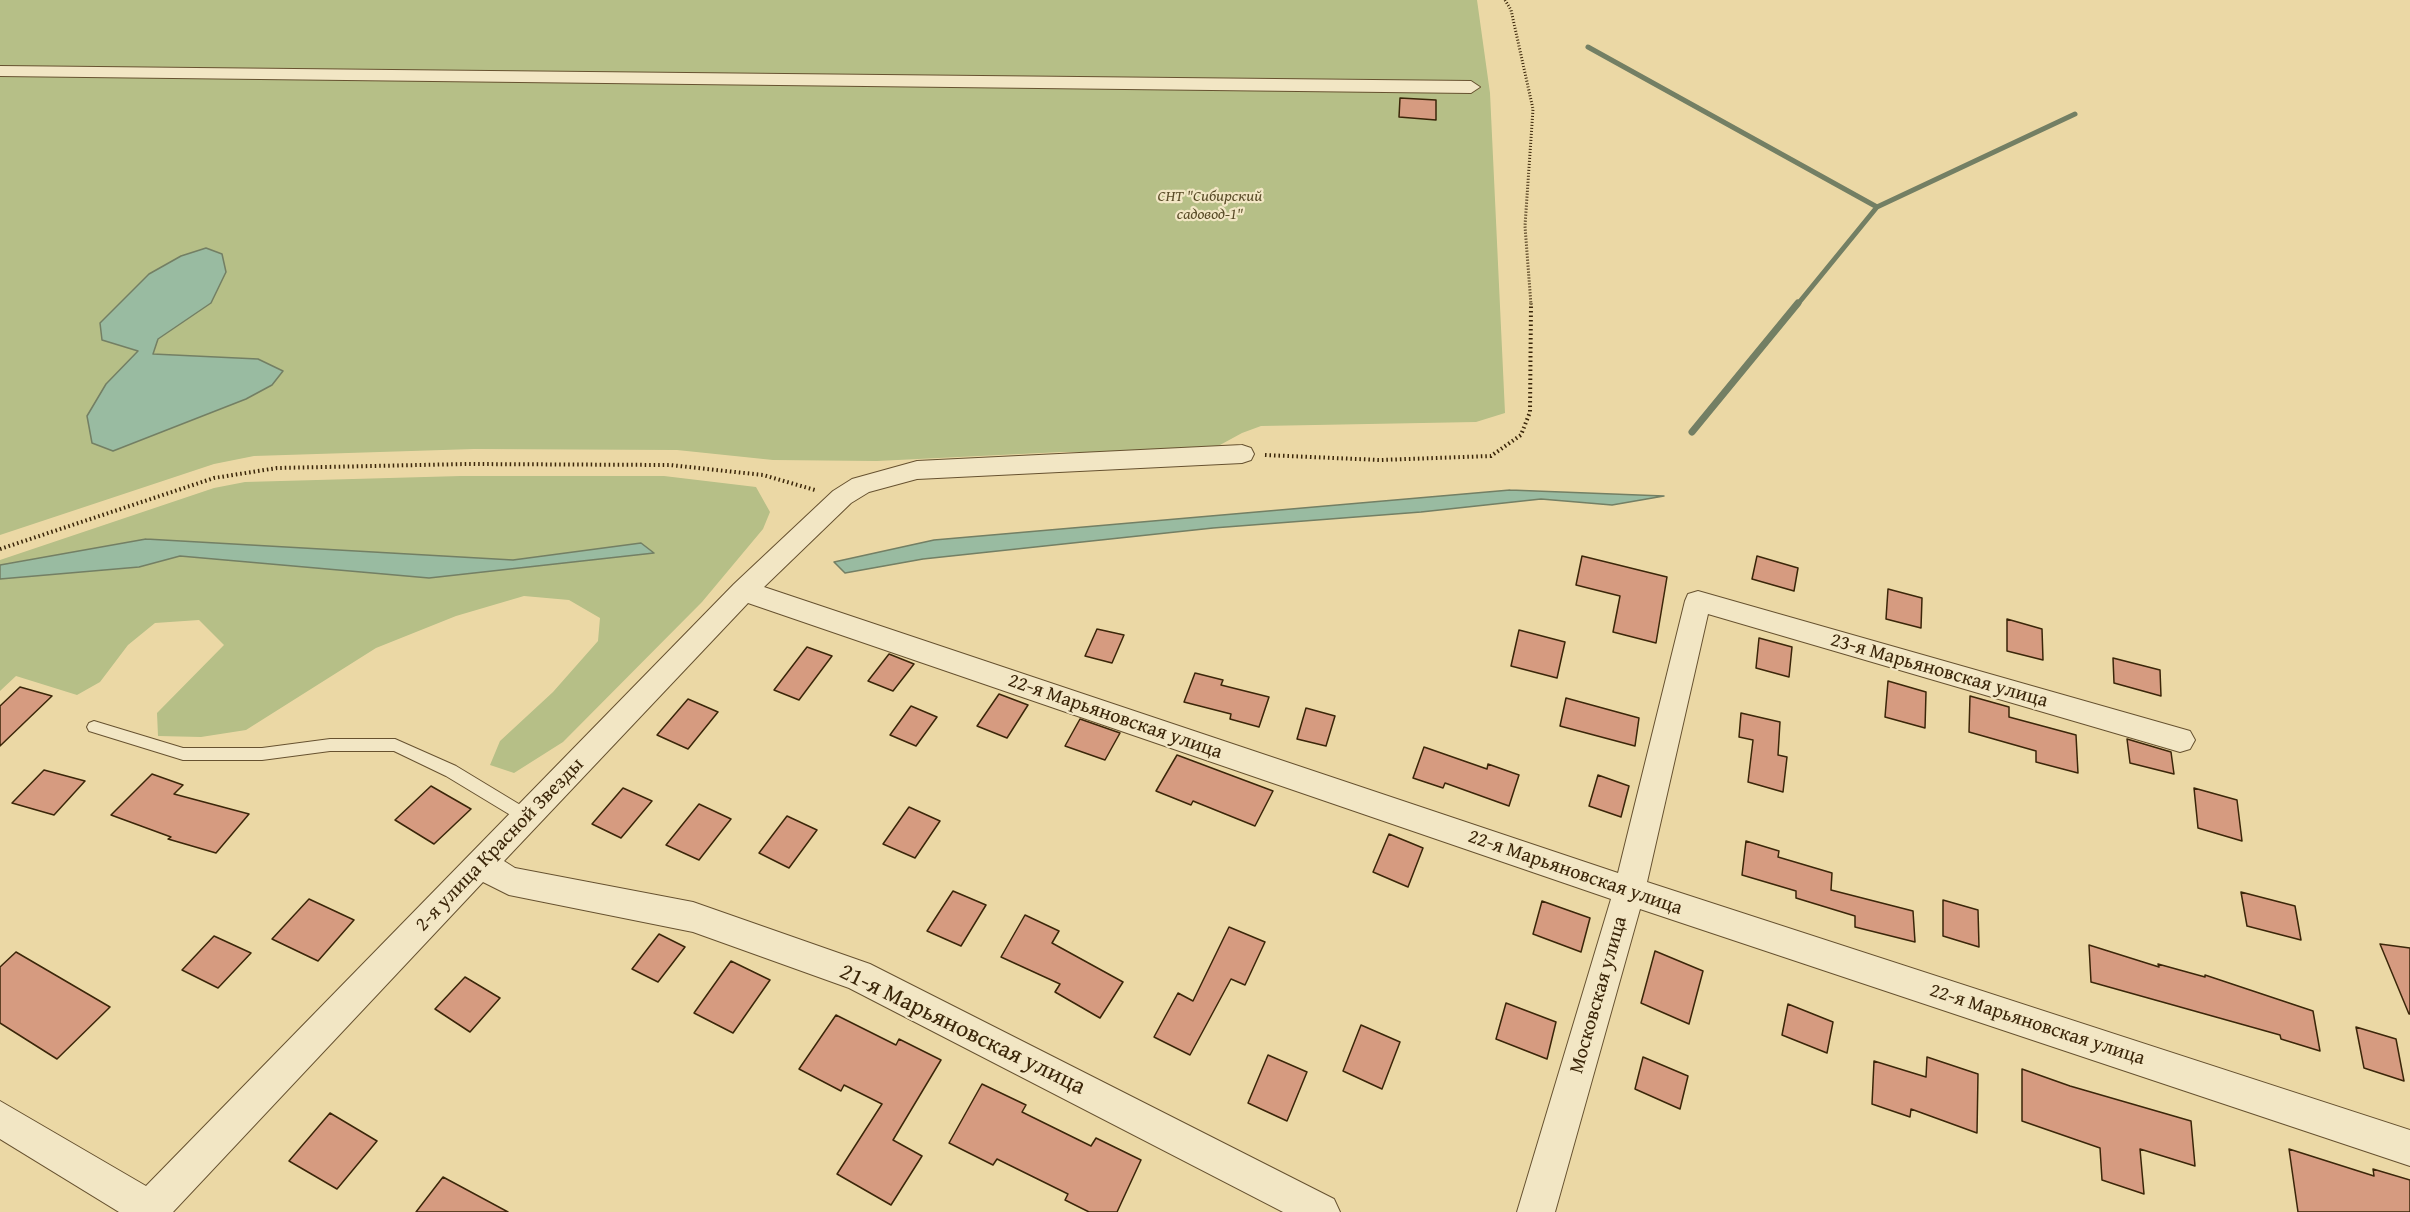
<!DOCTYPE html>
<meta charset="utf-8">
<style>
body{margin:0}
canvas{display:block;background:#ebd8a5}
</style>
<canvas width="2410" height="1212"></canvas>
<script>
const ctx = document.querySelector('canvas').getContext('2d');
ctx.lineJoin = 'round';
function fillPath(path, color) {
  ctx.fillStyle = color;
  ctx.fill(path, 'evenodd');
}
function toPath(rows) {
  const path = new Path2D();
  for (const r of rows) {
    path.moveTo(r[0], r[1]);
    for (let i = 2; i < r.length; i += 2) path.lineTo(r[i], r[i + 1]);
  }
  return path;
}
function trace(path, color, width, dash) {
  ctx.strokeStyle = color;
  ctx.lineWidth = width;
  ctx.lineCap = dash ? 'butt' : 'round';
  ctx.setLineDash(dash || []);
  ctx.stroke(path);
}
function label(font, color, halo, rows, align = 'center') {
  ctx.font = font + ' "Gentium Book Plus",serif';
  ctx.lineWidth = 4.5;
  ctx.setLineDash([]);
  ctx.textBaseline = 'middle';
  ctx.strokeStyle = halo;
  ctx.fillStyle = color;
  for (const [text, x, y, turn = 0] of rows) {
    ctx.save();
    ctx.translate(x, y);
    ctx.rotate((+turn || 0) * Math.PI / 180);
    ctx.textAlign = isNaN(turn) ? turn : align;
    if (halo) ctx.strokeText(text, 0, 0);
    ctx.fillText(text, 0, 0);
    ctx.restore();
  }
}
const green = toPath([
 [0,0,1477,0,1490,93,1505,413,1476,422,1261,426,1242,433,1220,445,1200,452,1062,452,877,461,773,460,677,450,474,449,254,456,214,464,0,535],
 [226,272,211,303,158,339,153,354,258,359,272,385,246,399,113,451,124,367,138,351,102,340],
 [461,476,664,476,756,487,770,512,763,529,702,602,563,742,514,773,490,765,500,741,553,692,598,641,600,618,569,600,524,596,456,616,376,648,246,730,201,737,158,736,157,713,224,645,199,620,155,623,128,645,100,682,77,695,16,676,0,691,0,560,214,488,245,482]
]);
const water = toPath([
 [206,248,222,254,226,272,211,303,158,339,153,354,258,359,283,371,272,385,246,399,113,451,92,443,87,416,106,384,138,351,102,340,100,323,149,274,181,256,206,248],
 [1510,490,1664,496,1612,505,1541,499,1421,512,1213,528,923,559,845,573,834,562,934,540,1510,490],
 [146,539,513,560,641,543,654,553,429,578,180,556,139,567,0,579,0,565,146,539]
]);
const streamFar1 = toPath([
 [1588,47,1877,207],
 [1797,305,1877,207,2075,114]
]);
const stream = toPath([
 [1692,432,1798,303]
]);
const building = toPath([
 [1400,98,1436,100,1436,120,1399,117,1400,98],
 [1582,556,1667,577,1656,643,1613,632,1620,596,1576,585,1582,556],
 [1757,556,1798,568,1794,591,1752,579,1757,556],
 [1888,589,1922,598,1921,628,1886,619,1888,589],
 [2007,619,2042,629,2043,660,2007,651,2007,619],
 [1097,629,1124,635,1112,663,1085,656,1097,629],
 [1519,630,1565,642,1557,678,1511,666,1519,630],
 [1759,638,1792,647,1789,677,1756,668,1759,638],
 [807,647,832,656,799,700,774,690,807,647],
 [889,654,914,664,893,691,868,681,889,654],
 [2113,658,2160,670,2161,696,2114,683,2113,658],
 [1195,673,1223,680,1221,685,1269,697,1259,727,1230,719,1231,714,1184,702,1195,673],
 [1888,681,1926,692,1925,728,1885,717,1888,681],
 [20,687,52,696,0,746,0,706,20,687],
 [999,694,1028,705,1007,738,977,726,999,694],
 [1970,696,2009,707,2009,717,2076,735,2078,773,2036,762,2036,751,1969,732,1970,696],
 [1566,698,1639,718,1635,746,1560,726,1566,698],
 [688,699,718,712,688,749,657,735,688,699],
 [911,706,937,717,916,746,890,735,911,706],
 [1306,708,1335,716,1326,746,1297,739,1306,708],
 [1741,713,1780,722,1778,755,1787,757,1783,792,1748,782,1753,740,1739,737,1741,713],
 [1080,719,1120,733,1105,760,1065,746,1080,719],
 [2127,739,2171,752,2174,774,2130,763,2127,739],
 [1424,747,1487,769,1488,764,1519,775,1509,806,1445,783,1443,788,1413,778,1424,747],
 [1177,755,1273,791,1255,826,1193,801,1191,805,1156,791,1177,755],
 [44,770,85,781,54,815,12,803,44,770],
 [152,774,183,785,174,794,249,814,216,853,168,839,171,837,111,815,152,774],
 [1598,775,1629,786,1621,817,1589,806,1598,775],
 [431,786,471,809,434,844,395,820,431,786],
 [623,788,652,801,621,838,592,824,623,788],
 [2194,788,2237,800,2242,841,2198,828,2194,788],
 [699,804,731,819,699,860,666,845,699,804],
 [909,807,940,821,915,858,883,844,909,807],
 [787,816,817,830,789,868,759,853,787,816],
 [1389,834,1423,848,1408,887,1373,872,1389,834],
 [1746,841,1779,851,1778,857,1832,873,1831,890,1913,911,1915,942,1855,927,1855,916,1796,898,1796,891,1742,875,1746,841],
 [953,891,986,905,961,946,927,931,953,891],
 [2241,892,2295,906,2301,940,2247,926,2241,892],
 [309,899,354,920,318,961,272,939,309,899],
 [1943,900,1978,910,1979,947,1943,936,1943,900],
 [1542,901,1590,918,1581,952,1533,934,1542,901],
 [1025,915,1059,931,1052,943,1123,982,1100,1018,1055,992,1060,984,1001,957,1025,915],
 [1229,927,1265,942,1245,985,1231,979,1190,1055,1154,1037,1178,993,1193,1001,1229,927],
 [659,934,685,947,658,982,632,969,659,934],
 [214,936,251,953,218,988,182,970,214,936],
 [2380,944,2410,948,2410,1014,2409,1014,2380,944],
 [2089,945,2159,967,2158,964,2205,977,2205,975,2313,1011,2320,1051,2281,1039,2280,1035,2091,982,2089,945],
 [1655,951,1703,971,1689,1024,1641,1003,1655,951],
 [16,952,110,1007,57,1059,0,1023,0,967,16,952],
 [731,961,770,980,733,1033,694,1013,731,961],
 [465,977,500,998,470,1032,435,1009,465,977],
 [1506,1003,1556,1022,1547,1059,1496,1039,1506,1003],
 [1788,1004,1833,1022,1827,1053,1782,1035,1788,1004],
 [836,1015,896,1045,899,1039,941,1060,893,1140,922,1156,891,1205,837,1174,882,1104,844,1085,841,1091,799,1069,836,1015],
 [1361,1025,1400,1042,1382,1089,1343,1071,1361,1025],
 [2356,1027,2396,1039,2404,1081,2364,1068,2356,1027],
 [1268,1055,1307,1072,1287,1121,1248,1103,1268,1055],
 [1643,1057,1688,1076,1680,1109,1635,1089,1643,1057],
 [1927,1057,1978,1074,1977,1133,1911,1109,1910,1117,1872,1104,1874,1061,1926,1077,1927,1057],
 [2022,1069,2070,1086,2191,1121,2195,1166,2140,1149,2144,1194,2102,1180,2100,1148,2022,1121,2022,1069],
 [982,1084,1026,1105,1022,1112,1091,1146,1096,1138,1141,1160,1117,1212,1089,1212,1065,1200,1068,1194,997,1159,993,1165,949,1143,982,1084],
 [330,1113,377,1141,337,1189,289,1161,330,1113],
 [2289,1149,2374,1176,2373,1169,2410,1180,2410,1212,2298,1212,2289,1149],
 [443,1177,508,1212,416,1212,443,1177]
]);
const pathFar1 = toPath([
 [1505,0,1511,10,1533,109,1525,226,1531,305]
]);
const path = toPath([
 [1265,455,1380,460,1491,456,1521,435,1530,412,1531,303],
 [0,549,214,478,277,468,467,464,670,465,763,475,815,490]
]);
const lane = toPath([
 [94,721,183,748,262,748,330,739,395,739,456,766,532,812,535,817,532,822,527,824,522,822,446,776,394,751,330,751,262,760,183,760,89,731,87,727,89,723,94,721]
]);
const street = toPath([
 [0,66,1471,81,1480,87,1471,93,0,76,0,66],
 [1242,445,1251,448,1254,454,1251,460,1242,463,917,479,869,492,851,503,764,587,1618,873,1685,601,1688,594,1698,591,2190,731,2195,740,2190,749,2180,752,1708,614,1647,882,2410,1130,2410,1166,1640,909,1555,1212,1517,1212,1611,899,748,603,504,861,515,868,693,902,870,964,1334,1199,1340,1212,1283,1212,849,988,693,932,509,895,483,882,173,1212,119,1212,0,1139,0,1101,146,1186,734,584,833,491,852,479,917,461,1242,445]
]);
const farParknames = [
 ["СНТ \"Сибирский",1210,197],
 ["садовод-1\"",1210,215]
];
const streetNames = [
 ["23-я Марьяновская улица",1939,671,16],
 ["22-я Марьяновская улица",1115,717,19],
 ["2-я улица Красной Звезды",500,845,-46],
 ["22-я Марьяновская улица",1575,873,19],
 ["Московская улица",1599,995,-74],
 ["22-я Марьяновская улица",2037,1025,18]
];
const nearStreetnames = [
 ["21-я Марьяновская улица",962,1030,26]
];
fillPath(green, '#b6bf87');
fillPath(water, '#99bba1');
trace(water, '#737f64', 1.5);
trace(streamFar1, '#737f64', 5);
trace(stream, '#737f64', 7);
fillPath(building, '#d69b80');
trace(building, '#3b2609', 1.5);
trace(lane, '#675230', 2);
trace(street, '#675230', 2);
trace(pathFar1, '#3b2609', 3, [1, 2]);
trace(path, '#3b2609', 4, [1.5, 3]);
fillPath(lane, '#f2e6c4');
fillPath(street, '#f2e6c4');
label('italic 16px', '#5a4c28', '#f2e6c4', farParknames);
label('20px', '#3b2609', '#f2e6c4', streetNames);
label('24px', '#3b2609', '#f2e6c4', nearStreetnames);
</script>
